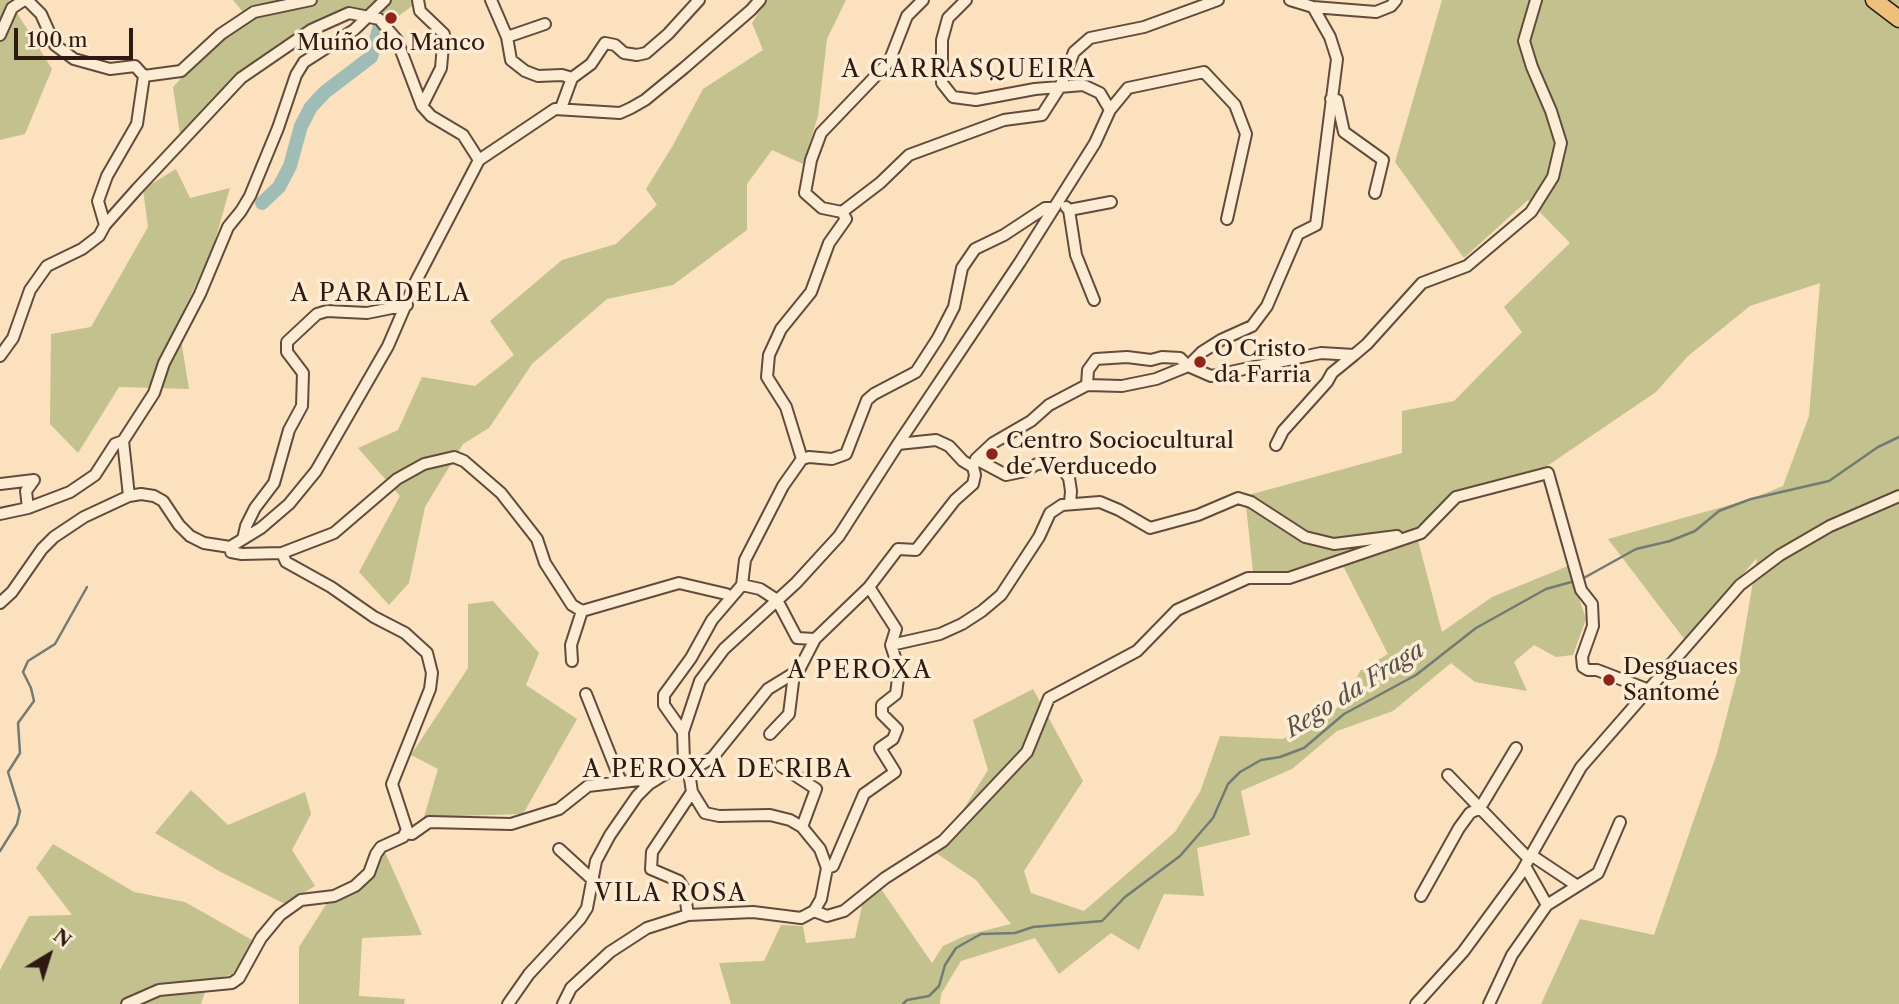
<!DOCTYPE html>
<meta charset="utf-8">
<style>
body{margin:0}
#map{position:relative;width:1899px;height:1004px;overflow:hidden;background:#fbe1bd;font-family:"Libre Caslon Text",serif}
canvas{display:block}
.north{position:absolute;left:14px;top:920px;width:70px;height:70px;-webkit-text-stroke:5px #fcecd4;paint-order:stroke;rotate:38deg;font-size:19px;font-weight:700;line-height:28px;text-align:center;color:#2f1911}
.north::after{content:'';display:block;margin:auto;width:24px;height:32px;background:#2f1911;clip-path:polygon(50% 0,100% 100%,50% 72%,0 100%)}
.scale{position:absolute;left:14px;top:28px;width:119px;height:32px;box-sizing:border-box;border:4px solid #2f1911;border-top:0;padding-left:9px;font-size:21px;line-height:24px;white-space:nowrap;color:#2f1911;-webkit-text-stroke:5px #fcecd4;paint-order:stroke}
</style>
<div id="map">
<canvas width="1899" height="1004"></canvas>
<div class="north">N</div>
<div class="scale">100 m</div>
</div>
<script>
const ctx = document.querySelector('canvas').getContext('2d');
ctx.lineJoin = 'round';
function fillPath(path, color) {
  ctx.fillStyle = color;
  ctx.fill(path, 'evenodd');
}
function toPath(rows) {
  const path = new Path2D();
  for (const r of rows) {
    path.moveTo(r[0], r[1]);
    for (let i = 2; i < r.length; i += 2) path.lineTo(r[i], r[i + 1]);
  }
  return path;
}
function trace(path, color, width, dash) {
  ctx.strokeStyle = color;
  ctx.lineWidth = width;
  ctx.lineCap = dash ? 'butt' : 'round';
  ctx.setLineDash(dash || []);
  ctx.stroke(path);
}
function label(font, color, halo, rows, align = 'center') {
  ctx.font = font + ' "Libre Caslon Text",serif';
  ctx.lineWidth = 7;
  ctx.setLineDash([]);
  ctx.textBaseline = 'middle';
  ctx.strokeStyle = halo;
  ctx.fillStyle = color;
  for (const [text, x, y, turn = 0] of rows) {
    ctx.save();
    ctx.translate(x, y);
    ctx.rotate((+turn || 0) * Math.PI / 180);
    ctx.textAlign = isNaN(turn) ? turn : align;
    if (halo) ctx.strokeText(text, 0, 0);
    ctx.fillText(text, 0, 0);
    ctx.restore();
  }
}
const green = toPath([
 [0,0,9,0,52,69,25,134,0,140],
 [233,0,377,0,365,11,312,26,237,74,180,134,173,87,243,12],
 [390,0,416,0,415,4,396,18,389,13,386,18,380,9],
 [767,0,846,0,827,39,818,116,803,164,772,150,747,184,747,230,673,285,607,299,532,364,489,428,463,444,425,507,409,583,389,605,359,572,400,496,358,448,398,430,422,377,475,386,514,355,490,321,562,260,616,244,657,205,646,189,672,147,703,89,763,50,752,23],
 [1442,0,1899,0,1899,1004,1541,1004,1580,919,1654,935,1717,753,1737,676,1757,558,1685,640,1608,539,1751,499,1783,486,1809,416,1820,283,1750,306,1688,356,1656,392,1544,468,1453,493,1415,529,1442,632,1492,597,1568,566,1586,619,1573,655,1556,657,1534,645,1514,662,1527,691,1475,682,1451,663,1393,711,1337,731,1292,769,1241,791,1250,835,1197,848,1204,896,1164,894,1139,950,1111,933,1059,974,1035,938,961,961,941,994,940,1004,731,1004,719,963,764,961,781,925,803,926,806,943,855,938,863,901,881,889,932,963,943,946,967,935,1011,924,976,880,936,853,988,770,973,720,1033,689,1083,781,1024,871,1031,893,1084,911,1175,832,1200,792,1220,736,1283,739,1342,705,1360,671,1388,654,1338,556,1286,572,1253,572,1245,496,1402,453,1402,411,1454,401,1522,332,1504,307,1570,243,1528,200,1464,258,1395,162],
 [176,169,190,198,230,188,212,251,178,322,189,389,119,387,78,453,50,424,51,334,91,327,148,227,143,189],
 [493,601,539,653,526,685,577,719,523,814,424,817,438,769,411,755,468,668,468,604],
 [191,790,228,825,305,792,311,814,292,850,315,886,285,904,219,871,155,833],
 [53,844,134,892,185,902,252,940,235,974,209,980,201,1004,0,1004,0,970,29,916,72,915,36,868],
 [385,852,422,935,362,938,359,996,405,999,404,1004,299,1004,299,947,327,903,369,880]
]);
const stream = toPath([
 [1582,579,1636,549,1670,541,1695,531,1719,511,1751,499,1829,481,1878,447,1899,437],
 [0,851,17,824,20,811,8,772,20,753,18,723,34,701,31,688,23,672,28,661,55,644,87,587],
 [903,1004,907,1000,929,996,939,986,945,965,956,948,981,934,1015,933,1033,927,1102,921,1125,897,1180,856,1213,818,1228,784,1240,772,1261,760,1280,757,1304,748,1344,714,1416,675,1476,628,1546,589,1575,581]
]);
const river = toPath([
 [262,203,279,187,290,166,301,126,311,107,325,92,371,57,380,26]
]);
const minor = toPath([
 [27,0,41,14,55,45,74,59,110,69,135,66,144,76,137,124,107,176,98,201,105,225],
 [418,0,420,11,444,34,441,68,422,106],
 [491,0,507,37,511,60,525,71,538,76,562,75,572,78],
 [1290,0,1313,7,1376,12,1391,6,1396,0],
 [0,35,12,8,24,0],
 [507,37,545,24],
 [144,76,181,71,221,34,254,12,311,0],
 [1331,99,1337,100,1344,132,1383,160,1375,193],
 [561,108,572,78,591,64,605,43,615,45,624,53,637,55,646,53,668,34,699,0],
 [1110,110,1128,88,1204,72,1235,105,1246,134,1227,219],
 [1066,207,1069,210,1111,202],
 [1069,210,1076,255,1094,300],
 [842,212,880,183,909,155,1004,120,1042,115,1060,87,1074,52,1090,38,1144,27,1218,0],
 [0,356,13,338,30,290,47,266,82,249,99,236,105,225,137,189,241,78,311,30,349,13,379,19,397,40,422,106,431,116,463,135,479,160,555,109,620,113,631,108,645,100,684,68,751,10,760,0],
 [1087,385,1088,370,1096,359,1127,357,1151,360,1162,357,1180,358,1188,366,1202,352,1221,340,1252,326,1267,306,1298,234,1316,225,1337,59,1330,37,1313,7],
 [898,444,936,440,949,446,963,461,973,467],
 [1276,445,1283,431,1327,382,1332,373,1354,355],
 [802,459,786,407,767,377,769,355,781,329,811,292,829,243,846,219,842,212,822,208,805,193,811,160,821,133,889,62,907,16,923,0],
 [976,459,1006,475,1025,471,1037,464,1051,463,1061,467,1069,478,1071,491,1070,503],
 [0,484,34,480,26,491,28,508],
 [129,496,123,441,154,393,164,363,200,294,228,227,241,211,250,196,278,128,296,75,304,62,354,30,385,0],
 [0,514,28,508,70,492,95,475,115,444,123,441],
 [243,539,246,526,255,508,274,483,289,430,302,406,303,373,287,352,287,342,317,314,327,311,367,313,407,305],
 [282,553,334,533,397,479,424,464,454,457,464,461,501,493,537,539,545,563,572,605,582,611,679,583,726,594,731,597],
 [742,585,760,589,777,600,797,638,815,639],
 [0,603,12,592,42,549,54,537,84,517,129,496,141,494,154,496,163,501,179,525,190,536,204,543,230,547,261,528,289,504,316,471,388,346,416,281,479,160],
 [891,645,940,634,962,624,982,611,1001,595,1039,537,1050,513,1062,505,1100,502,1119,510,1150,528,1198,515,1238,498,1251,502,1305,537,1334,544,1397,536],
 [572,661,571,645,582,611],
 [586,694,621,782],
 [683,732,664,705,664,695,691,658,712,620,742,585,745,560,783,486,802,459,809,457,832,459,846,454,867,400,874,394,916,372,938,338,954,307,962,268,975,249,1004,235,1045,208,1054,208],
 [770,734,789,714,794,674],
 [781,766,816,789,802,827],
 [689,772,713,757,768,689,799,670,815,639,869,587,898,549,916,550,955,500,973,484,975,475,973,467,976,459,993,443,1031,421,1049,405,1087,385,1122,386,1156,379,1188,366,1211,376,1321,353,1354,355,1367,344,1422,283,1467,266,1531,212,1553,177,1561,143,1551,111,1532,67,1524,41,1536,0],
 [1448,775,1529,859],
 [406,833,412,834,429,822,511,824,559,809,588,786,639,780,649,784],
 [559,849,594,881],
 [1531,855,1576,885],
 [827,868,833,866,864,794,895,772,880,748,893,739,897,729,882,714,882,705,896,694,899,670,891,645,896,629,869,587],
 [1421,896,1459,828,1470,813,1480,808,1516,748],
 [1547,905,1598,873,1620,822],
 [814,911,827,916,844,911,885,878,943,841,1027,752,1049,698,1137,651,1177,610,1248,578,1289,578,1421,533,1456,497,1548,473,1581,590,1592,604,1593,626,1582,657,1583,667,1588,670,1597,670,1649,690],
 [688,915,684,889,679,881,651,869,652,852,692,792],
 [127,1004,159,990,232,983,239,978,261,938,280,915,301,900,334,896,355,886,369,873,376,854,381,847,403,837,407,830,392,784,430,689,432,673,427,653,405,633,374,617,331,587,286,562,282,553,242,554,231,552,230,547],
 [508,1004,529,974,580,919,587,908,596,861,610,835,637,796,649,784,684,762],
 [563,1004,571,988,610,952,647,928,688,915,753,912,801,918,814,911,821,899,827,868,820,849,802,827,790,820,770,815,719,816,705,813,692,792,689,772,684,762,683,732,700,681,724,649,796,583,839,536,898,444,1020,262,1095,143,1110,110,1100,93,1083,85,1035,89,976,100,953,97,942,83,942,40,948,18,966,0],
 [1416,1004,1463,952,1521,873,1581,767,1740,585,1780,555,1830,526,1899,496],
 [1489,1004,1512,955,1547,905,1525,866]
]);
const highway = toPath([
 [1874,0,1899,19]
]);
const markers = [
 [391,18,7,"#8f2418"],
 [1200,362,7,"#8f2418"],
 [992,454,7,"#8f2418"],
 [1609,680,7,"#8f2418"]
];
const poiNames = [
 ["Muíño do Manco",391,43,"center"],
 ["O Cristo",1214,349],
 ["da Farria",1214,375],
 ["Centro Sociocultural",1006,441],
 ["de Verducedo",1006,467],
 ["Desguaces",1623,667],
 ["Santomé",1623,693]
];
const neighbourhoodNames = [
 ["A CARRASQUEIRA",969,70],
 ["A PARADELA",381,294],
 ["A PEROXA",860,671],
 ["A PEROXA DE RIBA",718,770],
 ["VILA ROSA",671,894]
];
const waterNames = [
 ["Rego da Fraga",1355,690,-32]
];
fillPath(green, '#c3c18e');
trace(stream, '#727b74', 2.5);
trace(river, '#9fbcb6', 14);
trace(minor, '#624b3c', 14);
trace(highway, '#2f1911', 19);
trace(minor, '#fcecd4', 10);
trace(highway, '#eec07e', 16);
for (const [x, y, r, color] of markers) {
  const dot = new Path2D();
  dot.arc(x, y, r, 0, 2 * Math.PI);
  ctx.fillStyle = color;
  ctx.fill(dot);
  trace(dot, '#fcecd4', 2.5);
}
label('23px', '#2f1911', '#fcecd4', poiNames, 'left');
ctx.letterSpacing = '2px';
label('24px', '#2f1911', '#fcecd4', neighbourhoodNames);
ctx.letterSpacing = '0px';
label('italic 24px', '#56524b', '#fcecd4', waterNames);
</script>
